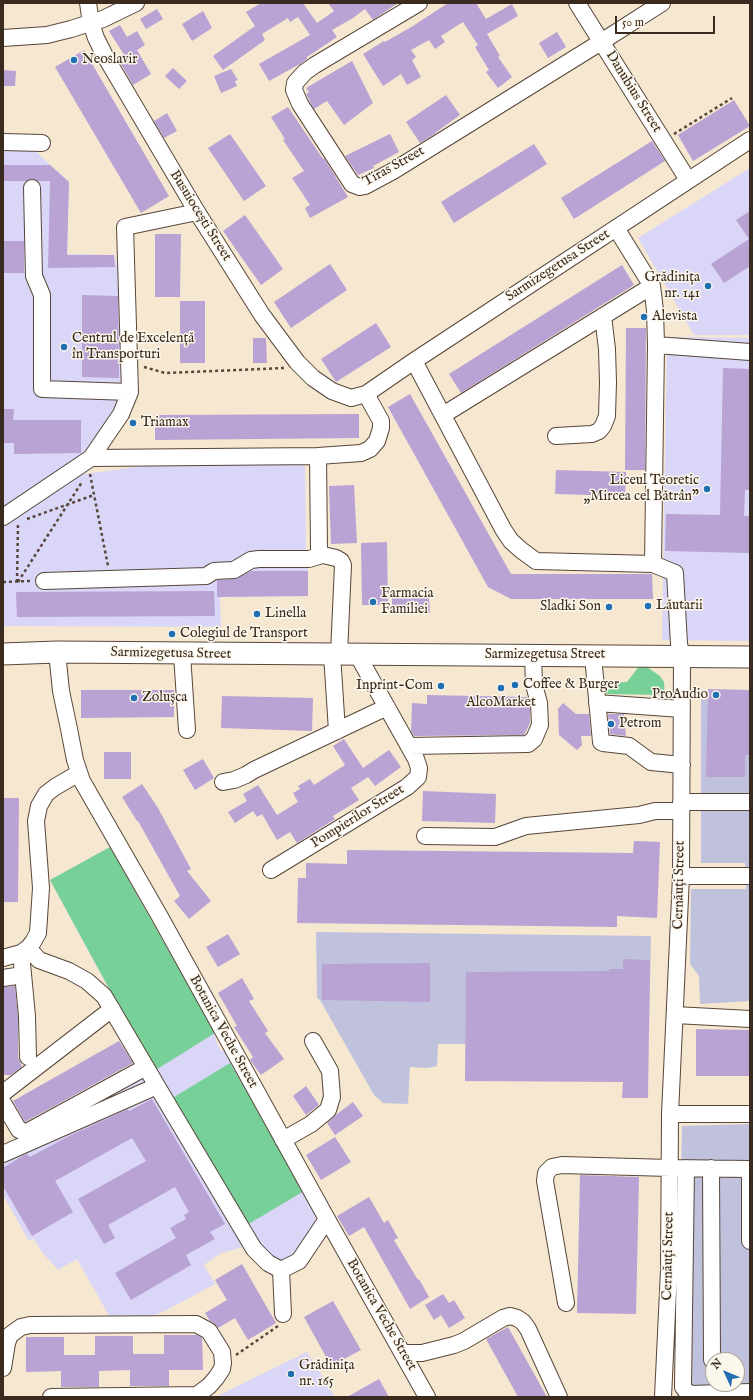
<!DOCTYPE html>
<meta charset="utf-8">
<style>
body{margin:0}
#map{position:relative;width:753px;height:1400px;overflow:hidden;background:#f6e7d1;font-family:"IM FELL English",serif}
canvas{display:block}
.frame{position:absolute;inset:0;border:4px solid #3b2a1e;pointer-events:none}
.north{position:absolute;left:705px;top:1352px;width:40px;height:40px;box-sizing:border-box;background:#fbf7ec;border:1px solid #aea59a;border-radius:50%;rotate:314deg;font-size:11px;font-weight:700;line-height:16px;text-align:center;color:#3b2a1e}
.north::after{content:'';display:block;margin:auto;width:14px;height:18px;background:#1f6fb2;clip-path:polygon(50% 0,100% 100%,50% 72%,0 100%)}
.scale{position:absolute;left:615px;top:16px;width:100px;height:18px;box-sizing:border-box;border:2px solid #3b2a1e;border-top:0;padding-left:5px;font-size:12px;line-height:14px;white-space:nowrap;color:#3b2a1e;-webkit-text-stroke:3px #fbf7ec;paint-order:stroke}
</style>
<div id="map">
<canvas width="753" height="1400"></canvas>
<div class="frame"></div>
<div class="north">N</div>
<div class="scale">50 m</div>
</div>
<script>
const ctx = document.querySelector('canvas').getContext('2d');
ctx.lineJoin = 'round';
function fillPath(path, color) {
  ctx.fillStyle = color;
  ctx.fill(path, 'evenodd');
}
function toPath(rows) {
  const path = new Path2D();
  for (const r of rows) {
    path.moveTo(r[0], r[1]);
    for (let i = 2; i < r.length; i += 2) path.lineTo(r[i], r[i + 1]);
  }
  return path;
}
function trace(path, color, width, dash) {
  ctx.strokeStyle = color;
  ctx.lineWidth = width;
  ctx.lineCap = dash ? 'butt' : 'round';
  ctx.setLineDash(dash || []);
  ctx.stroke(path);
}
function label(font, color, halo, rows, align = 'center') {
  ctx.font = font + ' "IM FELL English",serif';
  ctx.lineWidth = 3;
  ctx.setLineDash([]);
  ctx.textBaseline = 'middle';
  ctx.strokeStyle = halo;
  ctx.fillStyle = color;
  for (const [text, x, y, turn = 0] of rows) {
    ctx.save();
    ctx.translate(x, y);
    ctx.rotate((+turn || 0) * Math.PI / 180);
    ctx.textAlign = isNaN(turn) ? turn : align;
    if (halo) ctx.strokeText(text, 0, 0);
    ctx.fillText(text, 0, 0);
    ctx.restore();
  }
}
const built = toPath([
 [3,149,33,149,69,182,67,254,114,255,125,297,123,397,82,463,85,474,202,458,303,462,305,468,306,551,308,571,308,596,220,597,221,627,3,626],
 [750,168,750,335,694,335,638,238],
 [667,337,750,338,750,641,662,640],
 [110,847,215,1033,216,1041,221,1051,225,1050,316,1213,315,1223,310,1232,289,1263,283,1265,254,1244,221,1253,204,1265,215,1284,163,1312,129,1323,124,1314,112,1321,77,1259,58,1270,42,1252,33,1238,29,1241,3,1195,3,1143,4,1142,7,1146,82,1113,153,1071,50,880],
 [307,1352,335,1397,215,1397]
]);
const industrial = toPath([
 [701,699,750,699,750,1001,700,1004,699,976,690,964,691,889,746,889,745,863,701,863],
 [316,932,651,936,649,1033,623,1033,609,1044,438,1044,437,1066,427,1068,410,1067,408,1104,383,1103,374,1095,320,1000,317,998],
 [750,1124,750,1397,677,1397,682,1126],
 [713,1360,737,1360,737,1384,713,1384]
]);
const green = toPath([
 [640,665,647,667,660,676,664,682,665,695,605,694,605,683,627,682],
 [110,847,215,1033,154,1071,50,880],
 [230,1063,304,1191,247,1225,171,1099]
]);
const building = toPath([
 [261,3,303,3,317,23,334,11,328,3,398,3,373,20,365,9,353,18,332,30,337,37,307,57,307,59,300,64,269,81,259,64,310,35,298,17,290,22,288,18,262,34,265,40,223,70,213,56,255,26,246,12],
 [448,3,476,3,486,19,512,4,518,16,487,34,500,56,498,57,512,77,498,88,486,72,489,70,475,47,478,45,463,22,441,36,445,42,435,49,429,40,411,50,416,57,412,60,421,77,407,85,401,74,383,86,363,54,384,41,385,42,413,26],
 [157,9,163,19,146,29,140,19],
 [203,11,212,28,192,41,182,24],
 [120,25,127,37,137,31,145,45,137,50,151,74,133,85,121,64,128,61,109,31],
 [557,32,566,47,548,58,539,43],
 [84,50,169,196,141,213,55,67],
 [352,61,373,103,344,125,327,101,314,109,306,94,309,92,306,88],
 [173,68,187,81,179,89,165,76],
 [231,69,238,80,235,81,237,86,221,93,214,76],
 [3,70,16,71,15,86,3,86],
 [446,95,460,115,435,133,436,133,420,143,406,122],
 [734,100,750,126,693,161,678,135],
 [288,107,323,159,324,158,348,197,310,218,305,208,310,205,292,178,304,171,283,140,285,139,271,117],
 [167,113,177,131,164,138,154,121],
 [230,134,266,186,244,201,208,148],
 [390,134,399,152,373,166,374,168,358,175,345,156],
 [652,141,665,161,574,219,561,198],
 [534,144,547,164,454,223,441,202],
 [3,165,50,165,69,182,67,255,114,255,115,267,48,268,50,181,38,181,32,179,26,181,3,181],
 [750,211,750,266,724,283,711,264,749,239,736,220],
 [245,215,283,269,261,285,223,231],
 [155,234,181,234,180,297,155,297],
 [3,241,24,241,24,273,3,273],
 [330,264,347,290,291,328,274,302],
 [622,265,634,285,461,393,449,374],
 [82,295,118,296,119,378,82,377],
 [180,301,205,301,205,363,180,363],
 [376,323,391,347,336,382,321,359],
 [626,328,646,328,645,470,625,470],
 [253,338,266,338,267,363,253,363],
 [723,368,750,369,750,490,745,490,744,516,750,516,750,553,665,551,666,514,720,515],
 [410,394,511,574,652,574,653,599,511,599,488,587,388,407],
 [3,409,14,409,13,420,81,420,81,453,14,454,14,443,3,443],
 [359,414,359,438,155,440,155,415],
 [556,470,626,472,625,496,555,494],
 [354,485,357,543,331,544,329,486],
 [387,542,388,605,362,605,361,543],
 [251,571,308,571,308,596,217,597,217,580,235,579],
 [214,591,215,616,17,617,16,592],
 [429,595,430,613,392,613,392,596],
 [708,689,750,690,750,755,745,755,745,777,706,777],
 [81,690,174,690,174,717,81,718],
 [427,695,528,697,530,705,530,723,524,735,414,736,411,731,412,703,427,704],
 [222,696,313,698,312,731,221,728],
 [563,703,576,714,589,714,591,736,581,736,582,745,577,750,559,735,558,709],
 [608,714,624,714,626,736,610,734],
 [344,739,363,768,389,750,401,767,375,786,368,777,351,788,359,800,333,816,335,819,297,843,290,832,277,840,262,814,257,817,253,811,235,823,228,812,247,801,243,794,258,785,277,815,298,802,293,793,300,789,298,786,310,779,314,785,345,765,333,746],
 [104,752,131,752,131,779,104,779],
 [203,759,214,778,195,790,183,770],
 [142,784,158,808,191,869,187,871,211,901,189,919,174,901,180,896,138,821,137,821,122,797],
 [423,791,496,794,495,823,422,821],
 [3,798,19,798,18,902,3,902],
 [634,841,660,842,657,918,617,916,617,927,297,923,298,878,306,878,306,863,347,864,347,850,633,853],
 [228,934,240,954,218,967,206,947],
 [623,959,650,960,648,1098,622,1098,623,1082,465,1081,466,972,609,971,609,969,623,969],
 [430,963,430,1002,322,1000,322,964],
 [242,978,254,999,249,1001,268,1031,265,1033,284,1059,261,1075,250,1060,253,1057,234,1027,237,1026,218,993],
 [15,986,18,1017,18,1057,22,1067,11,1075,3,1075,3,987],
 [696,1029,750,1030,750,1076,696,1076],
 [119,1041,133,1063,25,1122,13,1101],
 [306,1086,319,1105,306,1115,293,1096],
 [152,1099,225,1224,210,1232,215,1239,186,1255,191,1265,131,1300,115,1273,176,1238,170,1228,186,1219,184,1215,189,1212,175,1187,108,1225,115,1238,104,1244,78,1199,146,1161,132,1138,55,1181,73,1212,32,1236,3,1186,3,1168,24,1155,27,1154,30,1157,71,1135,128,1109,129,1111],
 [353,1102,363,1116,335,1135,327,1123,337,1114],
 [335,1137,351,1162,321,1180,306,1155],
 [580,1175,639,1177,636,1314,577,1313],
 [369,1197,384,1223,388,1220,398,1238,394,1240,418,1280,419,1279,429,1297,410,1309,364,1227,349,1236,337,1216],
 [242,1264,276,1323,248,1340,235,1318,218,1328,214,1323,210,1321,205,1313,227,1300,215,1280],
 [443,1294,449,1303,454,1300,465,1318,449,1328,441,1315,434,1320,425,1305],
 [333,1301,361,1350,331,1366,304,1317],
 [508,1327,547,1397,518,1397,486,1339],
 [164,1335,197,1335,202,1338,203,1370,169,1370,169,1386,130,1386,130,1370,99,1371,99,1387,61,1387,61,1371,26,1372,26,1337,64,1337,64,1355,95,1355,95,1336,133,1336,133,1354,164,1354],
 [379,1379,389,1397,347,1397]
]);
const path = toPath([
 [674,134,732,98],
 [144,367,165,373,284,368],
 [90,474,108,566],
 [27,519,94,495],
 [3,582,30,581],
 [17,582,18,524],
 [18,582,82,482],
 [236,1355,278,1326]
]);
const minor = toPath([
 [88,3,91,23,96,38,105,56,197,212,262,315,297,362,313,378,332,391,351,398,366,394,414,361,750,140],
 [419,3,315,65,305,72,295,83,294,90,300,104,352,184,360,187,365,186,393,171,601,42,662,3],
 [577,3,688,180],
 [3,38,47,35,71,29,103,19,136,3],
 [3,142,42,143],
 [32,188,34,276,42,295,42,389,130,392],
 [656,345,750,352],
 [414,361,503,529,511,541,521,550,536,561,653,564,656,345,655,310,652,286,616,228],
 [443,415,652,286],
 [556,436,592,434,599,431,603,426,607,416,608,382,607,349,603,316],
 [91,458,318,456],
 [3,517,91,458,121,414,130,392,125,227,197,212],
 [653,564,675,573,679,644,682,656,681,876,670,1114,669,1270,663,1397],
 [44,581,206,576,214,571,234,570,251,560,259,559,309,559,319,556,321,553],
 [57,652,61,691,69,729,75,760,82,781,159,915,327,1219,427,1397],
 [182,654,187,730],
 [332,654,337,731],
 [339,654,343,565,341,561,336,558,323,555,319,550,318,456,361,453,370,449,377,441,381,428,381,421,366,394],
 [593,656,601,742,603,743,629,746,651,762,682,765],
 [597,703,682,709],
 [409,746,528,744,534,739,540,725,539,703,534,685,533,655],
 [223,782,234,780,246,775,254,770,387,707],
 [681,802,750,802],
 [425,836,495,837,526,826,639,815,655,811,681,811],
 [271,870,407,787,418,777,419,768,416,759,357,654],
 [681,876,750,876],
 [28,948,39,960,69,971,87,981,104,996,157,1086],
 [21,953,27,1016,28,1057],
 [3,958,21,953,28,948,33,942,38,933,41,888,36,821,39,806,46,794,55,787,79,773],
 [3,978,23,975],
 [675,1015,750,1019],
 [3,1093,112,1009],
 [3,1103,19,1130,27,1132,146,1067],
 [670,1114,750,1114],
 [283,1140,311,1124,328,1110,332,1097,330,1071,313,1041],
 [3,1154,157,1086,254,1249,268,1263,281,1270,299,1261,327,1219],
 [686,1168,683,1387,686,1391,691,1394,750,1392],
 [711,1168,712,1360],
 [750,1169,750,1241],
 [281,1270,283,1314],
 [566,1303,545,1181,546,1173,552,1167,562,1165,670,1168,750,1169],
 [403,1353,422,1353,454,1345,464,1341,503,1318,510,1316,517,1318,523,1322,528,1329,559,1397],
 [3,1368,7,1343,10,1335,21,1327,30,1325,196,1324,209,1331,222,1352,223,1363,222,1369,216,1378,209,1386,197,1395,51,1397]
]);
const major = toPath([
 [3,654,57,652,750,657]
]);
const markers = [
 [74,60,4,"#1f6fb2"],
 [708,286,4,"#1f6fb2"],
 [644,317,4,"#1f6fb2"],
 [64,347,4,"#1f6fb2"],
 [133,423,4,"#1f6fb2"],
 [707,489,4,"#1f6fb2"],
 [373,602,4,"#1f6fb2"],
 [648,606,4,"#1f6fb2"],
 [609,607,4,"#1f6fb2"],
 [257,614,4,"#1f6fb2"],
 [172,634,4,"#1f6fb2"],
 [515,685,4,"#1f6fb2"],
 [441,686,4,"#1f6fb2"],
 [501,688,4,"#1f6fb2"],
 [716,695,4,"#1f6fb2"],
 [134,698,4,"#1f6fb2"],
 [611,724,4,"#1f6fb2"],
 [291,1374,4,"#1f6fb2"]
];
const poiNames = [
 ["Neoslavir",82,60],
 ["Grădinița",700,278,"right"],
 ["nr. 141",700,294,"right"],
 ["Alevista",652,317],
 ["Centrul de Excelență",72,339],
 ["în Transporturi",72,355],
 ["Triamax",141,423],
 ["Liceul Teoretic",699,481,"right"],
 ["„Mircea cel Bătrân”",699,497,"right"],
 ["Farmacia",381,594],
 ["Familiei",381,610],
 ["Lăutarii",656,606],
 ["Sladki Son",601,607,"right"],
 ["Linella",265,614],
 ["Colegiul de Transport",180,634],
 ["Coffee & Burger",523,685],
 ["Inprint-Com",433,686,"right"],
 ["ProAudio",708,695,"right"],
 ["Zolușca",142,698],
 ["AlcoMarket",501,703,"center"],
 ["Petrom",619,724],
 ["Grădinița",299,1366],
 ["nr. 165",299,1382]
];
const streetNames = [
 ["Danubius Street",633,92,58],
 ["Tiras Street",394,167,-29],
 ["Busuiocești Street",200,216,58],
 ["Sarmizegetusa Street",558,266,-33],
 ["Sarmizegetusa Street",171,654,1],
 ["Sarmizegetusa Street",545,655],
 ["Pompierilor Street",358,817,-32],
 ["Cernăuți Street",680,885,-89],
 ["Botanica Veche Street",223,1032,61],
 ["Cernăuți Street",669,1256,-89],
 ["Botanica Veche Street",381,1315,60]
];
fillPath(built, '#dad6f7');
fillPath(industrial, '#c0c2dd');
fillPath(green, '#77d097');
fillPath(building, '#b9a2d4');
trace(minor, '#574639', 18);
trace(major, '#574639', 23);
trace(path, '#574639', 2.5, [3, 3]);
trace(minor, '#fff', 16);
trace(major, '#fff', 21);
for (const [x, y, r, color] of markers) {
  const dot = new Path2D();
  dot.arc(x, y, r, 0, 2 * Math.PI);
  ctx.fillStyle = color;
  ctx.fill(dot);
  trace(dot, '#fbf7ec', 1.5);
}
label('14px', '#3b2a1e', '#fbf7ec', poiNames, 'left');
label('14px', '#3b2a1e', '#fbf7ec', streetNames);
</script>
